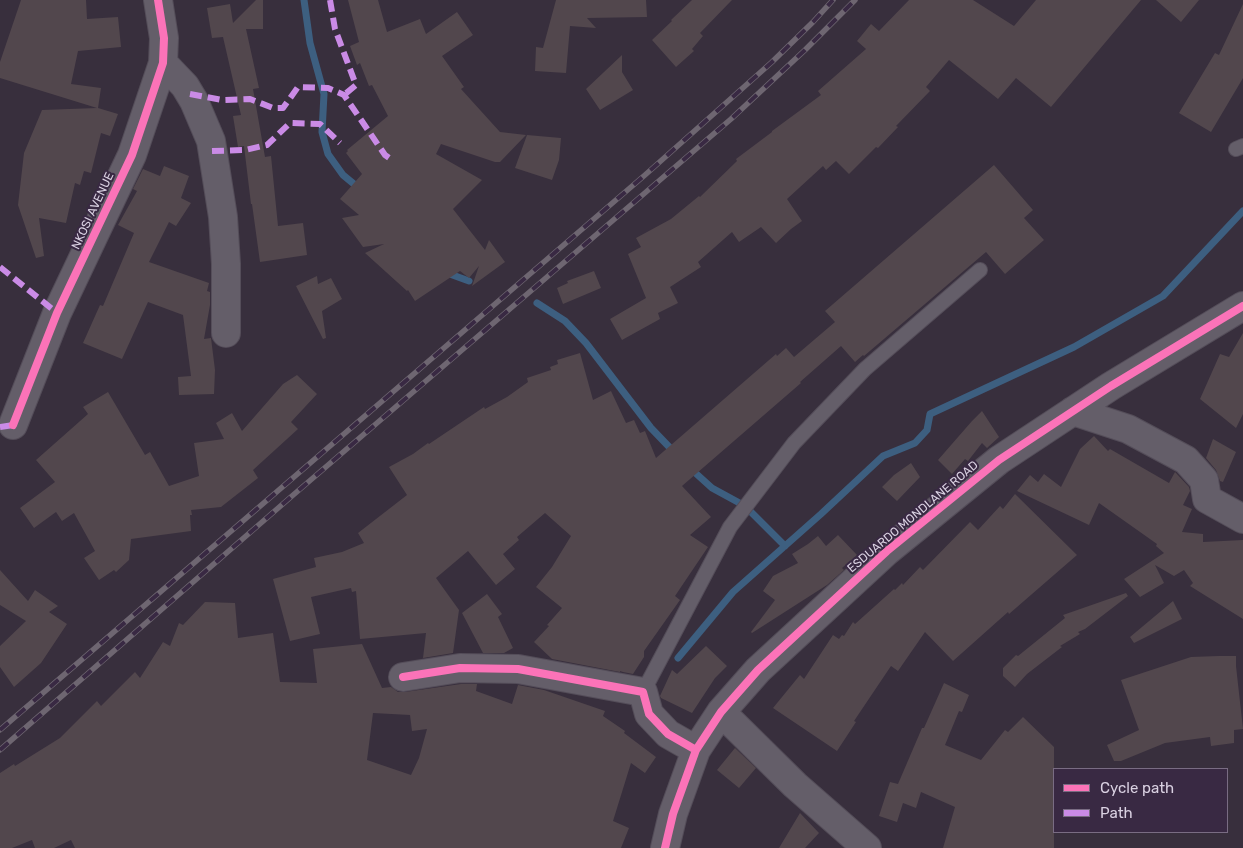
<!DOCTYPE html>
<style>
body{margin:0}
#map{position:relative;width:1243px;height:848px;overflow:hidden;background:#382f3d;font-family:Rubik,sans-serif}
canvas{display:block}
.legend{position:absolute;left:1053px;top:768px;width:175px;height:65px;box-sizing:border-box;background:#392943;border:1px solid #796c83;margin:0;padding:6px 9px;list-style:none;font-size:15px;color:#dad1e2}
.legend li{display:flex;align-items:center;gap:10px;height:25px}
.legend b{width:25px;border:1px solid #796c83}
</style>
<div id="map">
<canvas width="1243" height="848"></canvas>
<ul class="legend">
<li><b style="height:6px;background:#fb73b8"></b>Cycle path</li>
<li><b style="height:6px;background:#ca8be6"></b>Path</li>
</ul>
</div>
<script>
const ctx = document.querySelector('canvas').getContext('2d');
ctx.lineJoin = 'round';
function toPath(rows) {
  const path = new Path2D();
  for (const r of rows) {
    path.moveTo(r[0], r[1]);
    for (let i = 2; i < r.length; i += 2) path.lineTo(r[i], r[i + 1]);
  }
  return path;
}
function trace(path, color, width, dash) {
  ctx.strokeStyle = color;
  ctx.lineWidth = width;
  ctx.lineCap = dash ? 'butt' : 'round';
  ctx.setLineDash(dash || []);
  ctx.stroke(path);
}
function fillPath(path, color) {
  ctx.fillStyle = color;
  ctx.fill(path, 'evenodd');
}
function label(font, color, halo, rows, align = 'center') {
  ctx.font = font + ' Rubik,sans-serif';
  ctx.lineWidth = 4;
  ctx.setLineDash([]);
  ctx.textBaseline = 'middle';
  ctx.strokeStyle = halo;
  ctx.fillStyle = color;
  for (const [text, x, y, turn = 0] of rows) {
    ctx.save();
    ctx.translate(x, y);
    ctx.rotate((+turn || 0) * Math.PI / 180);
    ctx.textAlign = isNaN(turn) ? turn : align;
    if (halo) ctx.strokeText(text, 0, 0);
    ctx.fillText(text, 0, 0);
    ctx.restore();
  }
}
const stream = toPath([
 [304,0,310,43,324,94,322,132,328,154,343,175,360,189],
 [447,273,469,281],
 [537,303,565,321,586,343,651,428,674,452],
 [691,469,712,488,745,506,785,546],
 [678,658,733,592,821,514,883,456,915,443,927,430,930,414,1074,347,1163,296,1243,211]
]);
const building = toPath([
 [21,0,86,0,87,19,118,17,121,47,78,51,71,84,101,88,98,108,118,114,110,136,101,133,91,173,84,171,80,185,75,183,66,223,39,218,44,256,36,258,18,205,24,153,42,110,97,108,0,78,0,62],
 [256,0,263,0,263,29,246,29,259,88,253,89,265,157,271,156,278,226,303,223,307,255,260,262,252,204,251,204,244,146,238,147,233,116,241,115,223,37,212,38,207,8,230,4,233,23],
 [348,0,378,0,387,32,420,19,426,34,457,12,473,35,442,56,464,87,461,89,500,132,526,135,500,162,495,162,441,144,436,154,482,180,453,209,485,250,489,240,505,262,472,286,479,266,469,278,460,271,415,301,408,290,407,291,365,253,384,244,363,247,342,218,359,215,340,199,362,174,346,153,348,151,347,150,388,116,372,85,369,86,360,63,357,65,350,46,359,42],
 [556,0,646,0,647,17,587,18,596,28,570,26,566,73,535,71,536,47,543,48],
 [692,0,732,0,700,33,703,36,692,49,694,51,676,67,652,40,672,21,671,20],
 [909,0,973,0,1014,26,1036,0,1141,0,1051,107,1016,78,998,99,949,60,926,87,930,91,896,126,898,127,878,148,876,147,849,174,836,161,826,170,823,166,787,199,802,221,791,229,776,243,761,227,739,242,732,232,698,262,701,267,670,287,678,303,658,313,660,319,622,340,610,319,646,298,628,254,641,247,636,238,671,219,699,196,700,197,737,161,736,159,772,132,772,131,821,95,818,91,866,49,857,41,871,24,879,31],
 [1156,0,1199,0,1181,22],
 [1243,4,1243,78,1211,132,1179,113,1215,53,1219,55],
 [622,55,622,72,633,90,600,110,586,89],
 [527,135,561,138,559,160,552,180,515,168],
 [994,165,1033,210,1024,218,1044,240,1005,274,986,252,864,356,863,355,855,362,841,346,800,382,801,383,682,486,711,517,690,535,708,547,675,596,680,600,644,651,644,657,633,674,623,672,620,671,620,672,552,659,534,642,549,626,547,625,562,608,536,587,552,567,571,536,545,513,517,537,519,540,503,554,515,569,496,585,468,551,436,578,459,610,453,653,423,658,426,633,360,639,356,591,352,592,351,588,311,597,320,634,290,641,273,579,316,567,314,558,342,552,364,543,358,533,407,495,389,467,413,454,428,443,429,444,484,407,485,409,507,397,528,382,527,378,551,370,550,367,558,364,557,360,580,353,593,400,611,391,626,423,634,420,640,433,645,431,656,458,776,354,777,356,786,348,794,357,835,322,825,311],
 [164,166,189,176,181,198,191,203,176,226,169,222,149,262,209,283,207,291,210,292,210,305,204,339,211,338,215,370,214,394,179,395,178,377,191,376,183,315,148,302,122,359,83,343,100,305,103,306,134,233,118,225,137,191,133,189,143,169,160,176],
 [594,271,601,288,563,304,557,288,568,283,567,281],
 [317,276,318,284,331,278,342,299,322,311,326,338,323,339,296,286],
 [1243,333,1243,414,1236,428,1200,399,1220,354,1229,357],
 [297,375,317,394,291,422,298,429,253,470,258,478,221,507,191,510,192,515,190,515,191,531,131,539,129,560,116,572,114,570,99,580,84,558,95,551,74,513,62,521,56,512,34,528,20,508,55,482,36,460,88,414,83,407,108,392,145,455,150,452,169,486,199,476,194,443,224,439,216,423,232,413,242,431,283,384],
 [982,411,999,437,987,448,982,443,968,461,965,459,952,474,938,460,972,421],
 [1094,436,1108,451,1110,449,1169,483,1175,472,1176,473,1189,487,1190,491,1183,505,1192,509,1182,532,1203,534,1203,542,1243,540,1243,619,1190,586,1193,583,1184,570,1174,576,1155,565,1164,583,1140,597,1124,579,1164,553,1156,546,1157,544,1099,503,1089,525,1017,491,1030,475,1038,482,1044,474,1061,487,1080,449],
 [1213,439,1236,452,1223,482,1220,481,1216,470,1206,458],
 [911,463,920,477,897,501,882,487,894,475],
 [1015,494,1077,555,1009,614,1008,612,953,661,925,632,898,671,891,666,854,721,856,722,837,751,773,708,800,675,804,679,833,635,839,639,842,635,844,636,853,622,855,624,894,589,895,590,902,583,903,585,920,567,923,570,970,522,978,530,1000,506,1003,509],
 [838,535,857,555,842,568,844,570,827,585,752,633,751,632,775,600,763,591,773,576,798,563,792,554,808,544,818,536,826,546],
 [0,570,28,601,35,590,58,606,49,612,67,624,41,663,14,687,0,667,0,646,26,621,0,605],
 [1126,593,1128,596,1085,629,1078,632,1080,634,1060,646,1062,647,1027,674,1015,687,1003,676,1003,668,1016,655,1018,656,1065,618,1063,615],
 [487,594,502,614,498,617,513,648,504,653,483,653,462,613],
 [1173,601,1182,619,1134,643,1130,637],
 [205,602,235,603,238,638,273,633,280,682,317,683,313,649,362,644,382,688,391,687,398,692,405,692,461,684,477,684,476,691,512,704,518,685,544,690,605,711,603,716,625,731,624,733,656,757,645,773,631,763,613,821,629,828,621,848,75,848,71,840,54,848,35,848,32,840,12,848,0,848,0,773,14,764,15,766,60,738,97,701,101,706,135,672,140,678,163,642,170,646,179,623,183,625],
 [373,713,410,715,412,731,427,729,419,758,411,775,367,760],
 [706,646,727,666,715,678,692,713,661,698,660,696,672,670,677,674],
 [1219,656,1236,656,1236,666,1243,729,1234,730,1234,743,1211,746,1210,737,1165,743,1121,761,1114,761,1107,745,1139,730,1121,680,1191,657],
 [944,683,969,695,962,712,959,711,945,745,981,760,1005,730,1008,732,1023,717,1054,747,1054,848,943,848,955,807,921,792,916,808,903,803,897,822,879,816,890,782,898,784,922,728,924,728],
 [735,748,756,768,739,788,717,770],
 [800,813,819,833,805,848,779,848]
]);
const lane = toPath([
 [1236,149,1243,146],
 [643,692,730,527,794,443,865,369,980,270]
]);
const street = toPath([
 [163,63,185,86,194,101,211,141,223,217,226,264,226,333],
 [1073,411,1128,429,1186,460,1204,480,1207,499,1243,519],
 [13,425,57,313,132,155,163,63,164,38,158,0],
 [403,677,460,668,518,669,643,692,649,714,668,734,696,750],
 [721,712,795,785,867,848],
 [665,848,673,814,696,750,721,712,758,670,887,551,999,460,1111,386,1243,306]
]);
const rail = toPath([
 [0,730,645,175,772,62,813,22,833,0],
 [0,750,292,496,731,119,805,50,855,0]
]);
const quiet = toPath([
 [330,0,335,29,356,85,344,95],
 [190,94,222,100,250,99,273,108,283,108,298,87,328,88,344,95,385,155,392,160],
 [212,151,245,150,267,145,290,123,320,124,340,143],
 [0,267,57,313],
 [0,427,13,425]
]);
const cycleway = toPath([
 [13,425,57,313,132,155,163,63,164,38,158,0],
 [403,677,460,668,518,669,643,692,649,714,668,734,696,750],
 [665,848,673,814,696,750,721,712,758,670,887,551,999,460,1111,386,1243,306]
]);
const streetNames = [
 ["NKOSI AVENUE",93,211,-65],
 ["ESDUARDO MONDLANE ROAD",913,517,-40]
];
trace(stream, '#3d5f80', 7);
fillPath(building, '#52474d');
trace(lane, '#544d59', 16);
trace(street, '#544d59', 30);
trace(lane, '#645e69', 14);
trace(street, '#645e69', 28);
trace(rail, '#6e6671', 5.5);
trace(rail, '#392943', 4, [11]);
trace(quiet, '#ca8be6', 6, [12, 6]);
trace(cycleway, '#fb73b8', 8);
label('12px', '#dad1e2', '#392943', streetNames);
</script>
